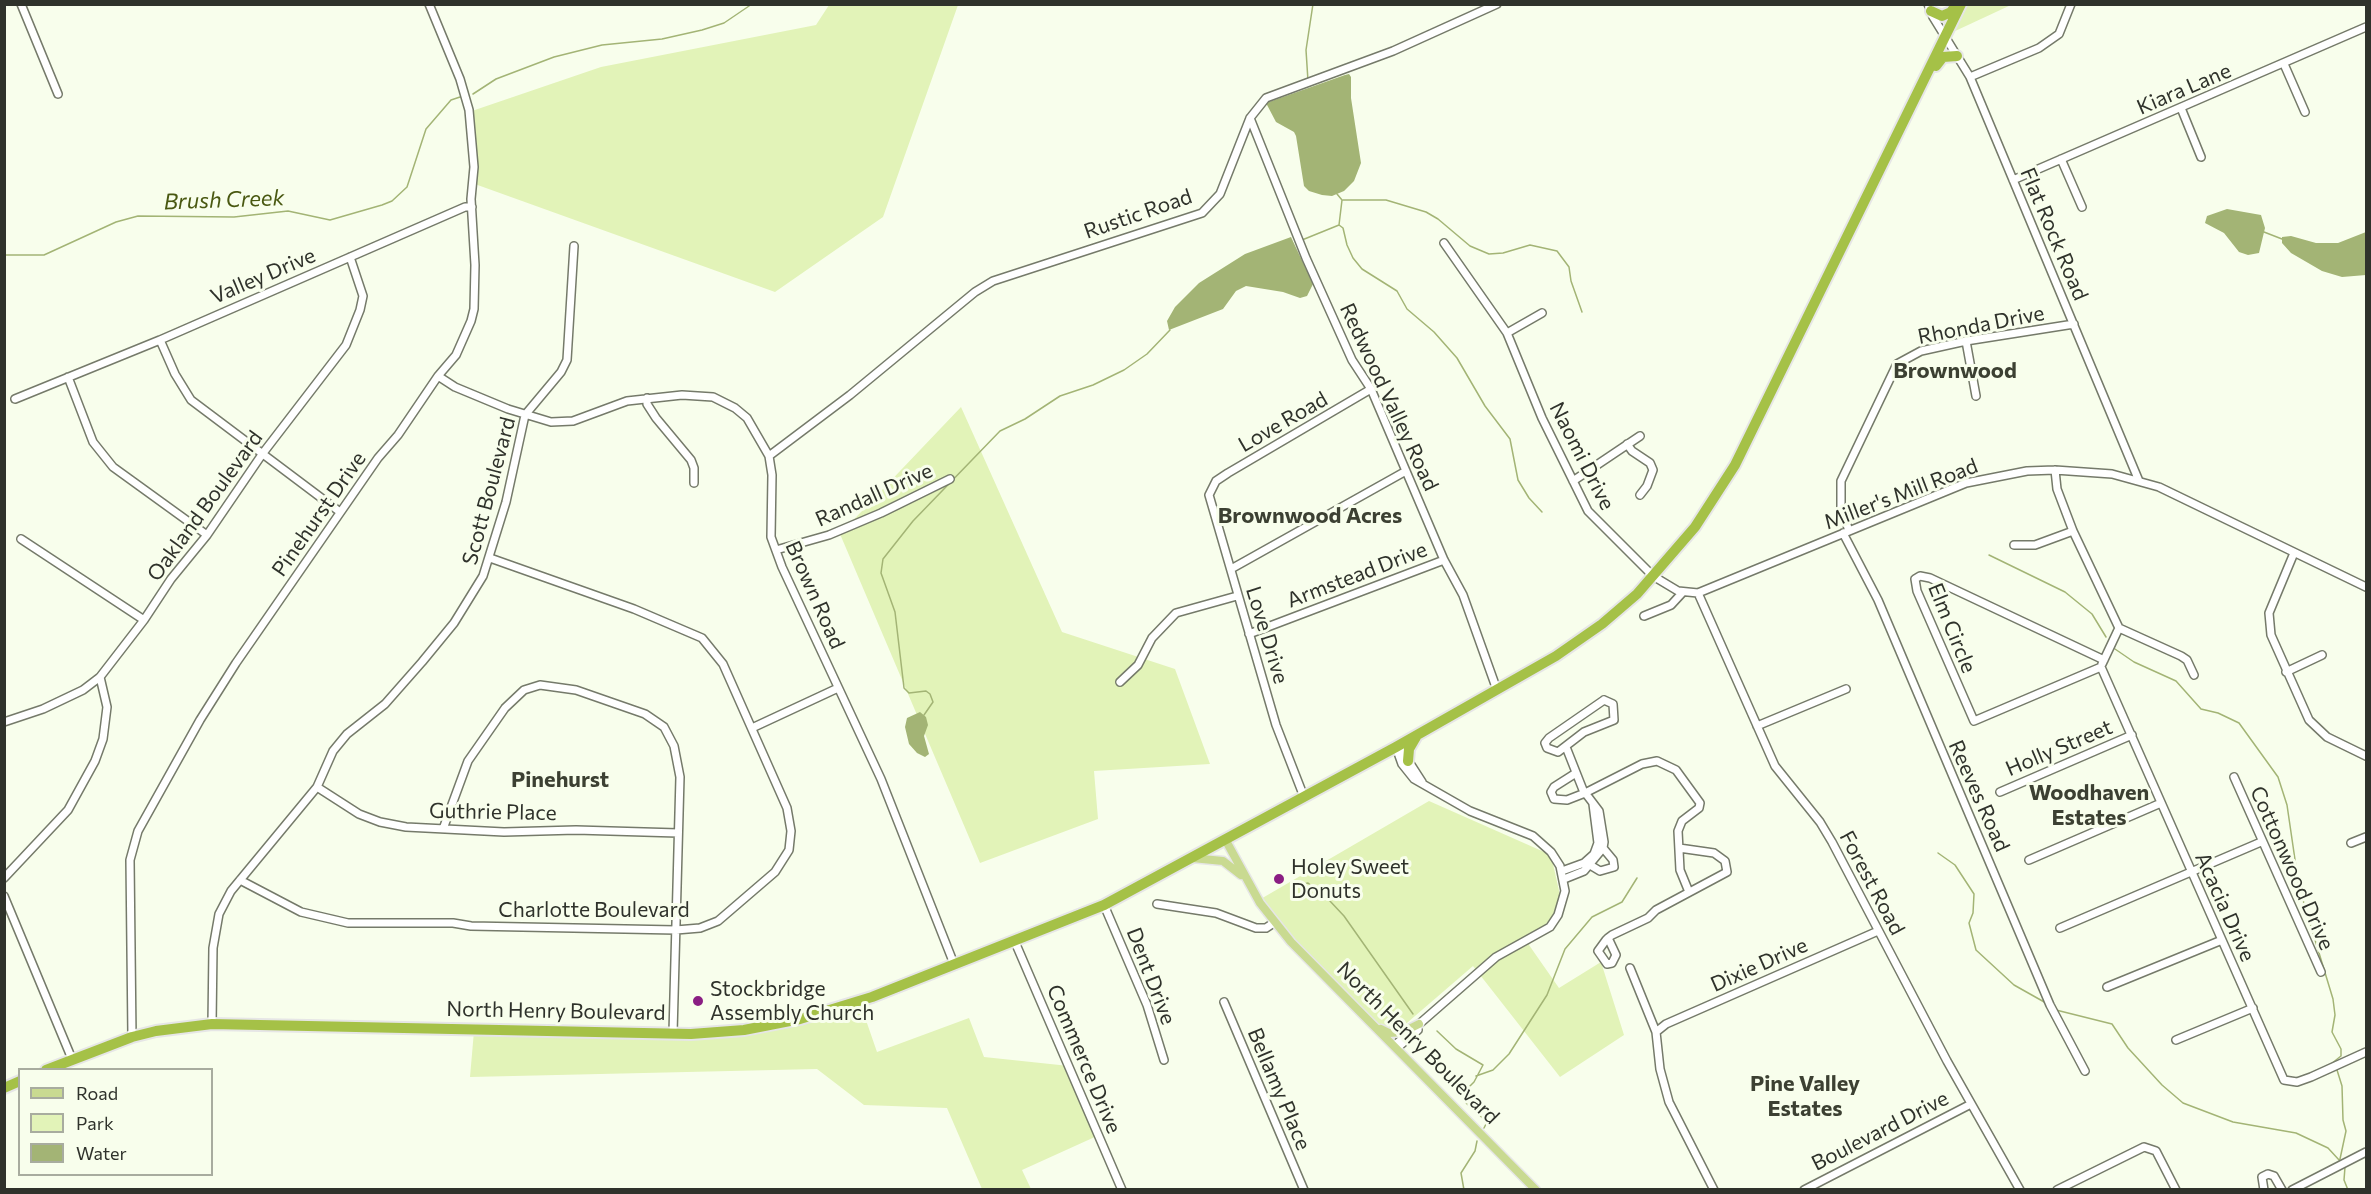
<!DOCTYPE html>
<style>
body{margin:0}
#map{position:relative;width:2371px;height:1194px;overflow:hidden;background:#f8feec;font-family:Commissioner,sans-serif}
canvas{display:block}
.frame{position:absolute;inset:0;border:6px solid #2f322b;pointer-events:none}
.legend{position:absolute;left:18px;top:1068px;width:195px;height:108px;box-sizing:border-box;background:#f8feec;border:2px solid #a8ac9f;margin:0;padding:8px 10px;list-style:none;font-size:18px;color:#2f322b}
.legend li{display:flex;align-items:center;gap:12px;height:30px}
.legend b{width:30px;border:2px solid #a8ac9f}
</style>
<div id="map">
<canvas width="2371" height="1194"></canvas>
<div class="frame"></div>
<ul class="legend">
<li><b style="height:8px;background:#c9da91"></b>Road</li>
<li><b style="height:16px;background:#e2f3b8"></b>Park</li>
<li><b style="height:16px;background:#a3b475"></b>Water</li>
</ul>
</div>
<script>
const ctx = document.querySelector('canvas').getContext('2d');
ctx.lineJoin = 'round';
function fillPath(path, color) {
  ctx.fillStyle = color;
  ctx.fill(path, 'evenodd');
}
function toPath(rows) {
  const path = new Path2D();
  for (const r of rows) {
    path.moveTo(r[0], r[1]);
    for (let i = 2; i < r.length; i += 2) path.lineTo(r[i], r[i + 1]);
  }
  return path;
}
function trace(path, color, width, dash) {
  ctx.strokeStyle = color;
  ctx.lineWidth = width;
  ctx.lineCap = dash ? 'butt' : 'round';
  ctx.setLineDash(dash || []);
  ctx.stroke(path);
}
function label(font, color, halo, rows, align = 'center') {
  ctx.font = font + ' Commissioner,sans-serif';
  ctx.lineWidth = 6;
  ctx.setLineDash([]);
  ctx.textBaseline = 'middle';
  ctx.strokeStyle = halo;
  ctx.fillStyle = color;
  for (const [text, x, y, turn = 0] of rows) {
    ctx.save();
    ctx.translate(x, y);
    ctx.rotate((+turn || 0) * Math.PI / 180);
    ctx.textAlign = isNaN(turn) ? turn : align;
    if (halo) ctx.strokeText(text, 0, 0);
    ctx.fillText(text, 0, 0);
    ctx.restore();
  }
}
const green = toPath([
 [829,5,958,5,883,217,775,292,472,183,469,112,601,67,816,25],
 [1966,5,2011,5,1953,32],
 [961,407,1062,632,1175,669,1210,764,1094,771,1098,819,980,863,840,534],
 [1429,801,1551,855,1562,904,1529,945,1559,988,1601,962,1624,1035,1560,1077,1473,966,1386,1041,1305,957,1259,900],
 [859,1000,877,1052,969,1018,984,1057,1069,1066,1097,1136,1022,1170,1031,1189,982,1189,947,1108,864,1105,817,1069,470,1077,474,1031,738,1030]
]);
const water = toPath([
 [1345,75,1349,74,1351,77,1351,98,1361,163,1354,181,1344,191,1332,196,1322,195,1309,191,1304,186,1296,136,1294,132,1276,122,1266,103],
 [2227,209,2261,215,2265,228,2259,253,2248,255,2239,252,2224,233,2205,223,2207,216],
 [2366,232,2366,275,2342,277,2322,271,2291,253,2282,243,2282,237,2291,236,2316,243,2338,243],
 [1291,237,1313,284,1307,296,1300,298,1283,292,1246,286,1236,291,1223,309,1169,330,1167,321,1175,307,1199,283,1245,254],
 [920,712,926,717,928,725,924,736,929,754,925,757,917,753,909,744,905,727,907,718]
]);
const stream = toPath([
 [1308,81,1306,50,1313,4],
 [473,94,496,79,554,57,602,45,662,39,702,30,724,23,752,4],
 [1337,194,1342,200,1339,225,1343,228,1347,245,1353,258,1362,269,1397,291,1407,309,1434,332,1457,358,1485,406,1510,439,1518,480,1529,498,1542,512],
 [1343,200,1386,200,1426,212,1438,219,1470,246,1489,254,1503,253,1530,245,1557,251,1569,267,1571,281,1582,312],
 [2264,232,2282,239],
 [1302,240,1339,225],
 [4,255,44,255,116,222,138,216,234,217,288,211,330,220,382,205,392,201,407,187,426,129,451,100,460,97],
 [1989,555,2065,592,2092,614,2106,637],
 [2115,649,2134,662,2176,681,2201,709,2218,713,2239,723,2278,777,2287,805,2299,887,2333,999,2335,1015,2332,1032,2341,1049,2341,1056,2331,1064],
 [924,715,933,702,930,694,926,691,909,693,904,688,895,612,881,573,883,559,913,521,1000,431,1025,419,1060,396,1093,385,1124,370,1147,354,1170,330],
 [1938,853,1955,865,1974,894,1973,913,1969,923,1976,950,2014,985,2046,1003],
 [1291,887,1308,883,1329,900,1344,916,1413,1014],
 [2056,1010,2112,1024,2128,1048,2162,1085,2183,1103,2233,1122,2296,1133,2328,1148,2340,1161],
 [1437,1031,1456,1049,1483,1065,1474,1082,1460,1096],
 [2337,1070,2342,1086,2343,1120,2346,1131,2340,1159],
 [1476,1076,1493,1070,1509,1054,1547,995,1565,949,1592,917,1622,902,1637,878],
 [1466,1103,1487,1122,1484,1128],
 [2345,1167,2344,1180,2348,1190],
 [1464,1190,1461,1173,1475,1151,1477,1141]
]);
const minor = toPath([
 [21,4,58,94],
 [1928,4,1933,17,1970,77,2139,481],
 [2284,64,2305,112],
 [1970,77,2039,48,2059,34,2071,4],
 [2181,108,2201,157],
 [1250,118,1306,258,1352,360,1371,389,1444,560,1463,595,1497,690],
 [2061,159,2082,207],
 [2013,180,2366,27],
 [1444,243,1507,333,1542,418,1588,511,1653,576,1678,591,1698,593,1966,483,2027,471,2055,470,2112,474,2159,487,2366,587],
 [1507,333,1542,313],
 [160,340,175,374,191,400,340,512],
 [1966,341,1976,396],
 [438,376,455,387,508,409,551,422,573,421,627,401,682,395,713,397,735,408,747,418,769,456,772,475,771,537,782,567,881,779,954,964],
 [68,377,93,442,113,467,207,535],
 [647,398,647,404,656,418,691,460,694,468,694,483],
 [15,399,160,340,465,207,472,207],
 [1627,444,1632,451,1650,463,1653,470,1647,486,1640,495],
 [769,456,850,395,975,292,993,281,1202,213,1220,194,1250,118,1266,98,1393,51,1497,4],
 [2055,470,2057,489,2073,531,2119,628,2102,664],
 [1573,481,1640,436],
 [1849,531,1841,507,1841,481,1897,364,1921,351,1966,341,2074,324],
 [1843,533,1878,600,2050,1005,2085,1071],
 [21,539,144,620],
 [2014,545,2035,545,2073,531],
 [776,550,829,535,881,513,950,479],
 [2294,553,2269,613,2271,635,2309,720,2327,737,2366,756],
 [1231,569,1406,471],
 [1698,593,1775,766,1820,822,1832,842,1947,1061,2020,1190],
 [1644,616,1671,605,1683,592],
 [2119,628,2181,656,2187,660,2194,675],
 [1249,634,1444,560],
 [2101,667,2284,1080,2297,1082,2311,1077,2366,1052],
 [2101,667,1974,721,1917,591,1915,579,1920,576,1930,578,2104,660],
 [2286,672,2322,655],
 [1120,682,1138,665,1152,638,1176,613,1237,596],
 [1604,700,1613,704,1614,720,1584,732,1558,752,1547,748,1545,743,1549,738,1604,700],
 [4,722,43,709,83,690,100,677,144,620,171,579,207,535,263,453,346,345,360,310,363,296,350,257],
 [1757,726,1846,689],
 [752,728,838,688],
 [1396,747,1402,751,1422,782],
 [1576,773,1554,787,1551,792,1554,799,1567,800,1585,793,1642,764,1657,761,1676,770,1700,803,1699,808,1682,821,1678,831,1680,870,1689,892],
 [2234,777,2321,972],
 [317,787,359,814,380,822,406,827,504,832,576,830,678,833],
 [2000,792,2132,735],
 [1304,797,1276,725,1209,495,1216,481,1228,473,1371,389],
 [443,829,468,761,505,708,524,690,540,685,576,690,645,714,664,727,674,746,680,777,673,1033],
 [2351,843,2366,837],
 [2029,860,2161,803],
 [1590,865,1600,871,1614,867,1613,860,1603,848],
 [1562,871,1584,863,1594,854,1598,843,1593,804],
 [4,878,68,810,95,761,103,739,107,707,100,677],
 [1564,879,1584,871,1603,848,1604,842,1599,811,1583,790,1566,747],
 [240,880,301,912,348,923,453,923,471,926,676,930,700,928,718,921,775,872,789,850,791,831,787,808,723,664,702,638,634,609,490,558],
 [4,896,72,1059],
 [1157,904,1216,913,1256,928,1266,928,1275,922],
 [1104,905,1147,1005,1164,1060],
 [2060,928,2261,842],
 [1608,938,1616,955,1612,963,1607,964,1598,951,1606,940,1608,938,1612,935,1648,918,1656,910,1727,872,1725,861,1714,853,1679,848],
 [1015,942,1122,1190],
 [1630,968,1656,1032,1660,1069,1669,1102,1714,1190],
 [2107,987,2222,940],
 [1224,1002,1304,1190],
 [212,1024,213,948,219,914,231,891,317,787,333,751,347,734,385,704,422,662,454,623,483,576,506,502,525,415,561,372,567,360,574,246],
 [1656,1032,1666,1024,1878,931],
 [132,1037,130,860,138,831,200,720,236,663,378,458,398,435,438,376,456,355,471,321,474,309,475,265,471,199,474,167,469,110,460,79,429,4],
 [2176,1040,2253,1008],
 [1394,1046,1496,957,1550,927,1558,915,1565,891,1560,866,1551,852,1533,836,1470,811,1414,779,1402,764,1396,747],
 [1397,1048,1418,1030],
 [1804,1190,1971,1104],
 [2057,1190,2144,1147,2156,1151,2176,1190],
 [2264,1190,2262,1177,2268,1174,2274,1176,2282,1190],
 [2292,1190,2366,1152]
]);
const major = toPath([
 [1225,839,1260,903,1291,942,1536,1190],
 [1192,858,1223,861,1241,875],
 [1381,1029,1389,1033,1403,1032,1419,1024]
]);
const highway = toPath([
 [1931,11,1942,16,1951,12,1956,5],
 [1936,66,1943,57,1957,56],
 [1408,761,1409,749,1416,737],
 [46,1070,132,1037,156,1031,212,1024,691,1034,744,1030,800,1019,872,997,1104,905,1396,747,1556,656,1602,624,1637,594,1695,527,1735,465,1961,4],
 [4,1088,20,1081]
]);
const markers = [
 [1279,879,6,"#8a1e83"],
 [698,1001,6,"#8a1e83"]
];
const streetNames = [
 ["Kiara Lane",2184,89,-23],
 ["Rustic Road",1138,214,-19],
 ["Flat Rock Road",2054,234,67],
 ["Valley Drive",263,276,-23],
 ["Rhonda Drive",1981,325,-11],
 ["Redwood Valley Road",1389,397,65],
 ["Love Road",1283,422,-30],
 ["Naomi Drive",1582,456,63],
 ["Scott Boulevard",489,491,-75],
 ["Miller's Mill Road",1901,494,-21],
 ["Randall Drive",874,495,-24],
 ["Oakland Boulevard",205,506,-54],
 ["Pinehurst Drive",319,514,-55],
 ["Armstead Drive",1357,575,-21],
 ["Brown Road",815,595,66],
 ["Elm Circle",1952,628,68],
 ["Love Drive",1267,635,73],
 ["Holly Street",2059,748,-23],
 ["Reeves Road",1979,796,66],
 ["Guthrie Place",493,812,1],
 ["Cottonwood Drive",2292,868,66],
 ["Forest Road",1872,883,62],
 ["Acacia Drive",2225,907,66],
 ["Charlotte Boulevard",594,910],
 ["Dixie Drive",1759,965,-24],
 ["Dent Drive",1151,976,69],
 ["North Henry Boulevard",556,1011,1],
 ["North Henry Boulevard",1418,1043,45],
 ["Commerce Drive",1084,1059,67],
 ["Bellamy Place",1279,1089,67],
 ["Boulevard Drive",1880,1131,-27]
];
const poiNames = [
 ["Holey Sweet",1291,867],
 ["Donuts",1291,891],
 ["Stockbridge",710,989],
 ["Assembly Church",710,1013]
];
const waterNames = [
 ["Brush Creek",224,200,-2]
];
const neighbourhoodNames = [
 ["Brownwood",1955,371],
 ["Brownwood Acres",1310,516],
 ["Pinehurst",560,780],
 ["Woodhaven",2089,793],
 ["Estates",2089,818],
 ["Pine Valley",1805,1084],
 ["Estates",1805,1109]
];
fillPath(green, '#e2f3b8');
fillPath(water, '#a3b475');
trace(stream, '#a3b475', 1.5);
trace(minor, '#757a6a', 10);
trace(major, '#e6e6e6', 11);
trace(highway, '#e6e6e6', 14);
trace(minor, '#fff', 7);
trace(major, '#c9da91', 8);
trace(highway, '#a5c147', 10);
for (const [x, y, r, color] of markers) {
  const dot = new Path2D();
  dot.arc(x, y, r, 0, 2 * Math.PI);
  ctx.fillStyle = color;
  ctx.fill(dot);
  trace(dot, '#f8feec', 2);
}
label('21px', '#2f322b', '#f8feec', streetNames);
label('21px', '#2f322b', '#f8feec', poiNames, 'left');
label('italic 22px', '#495811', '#f8feec', waterNames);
label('bold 22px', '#3c4032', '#f8feec', neighbourhoodNames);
</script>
